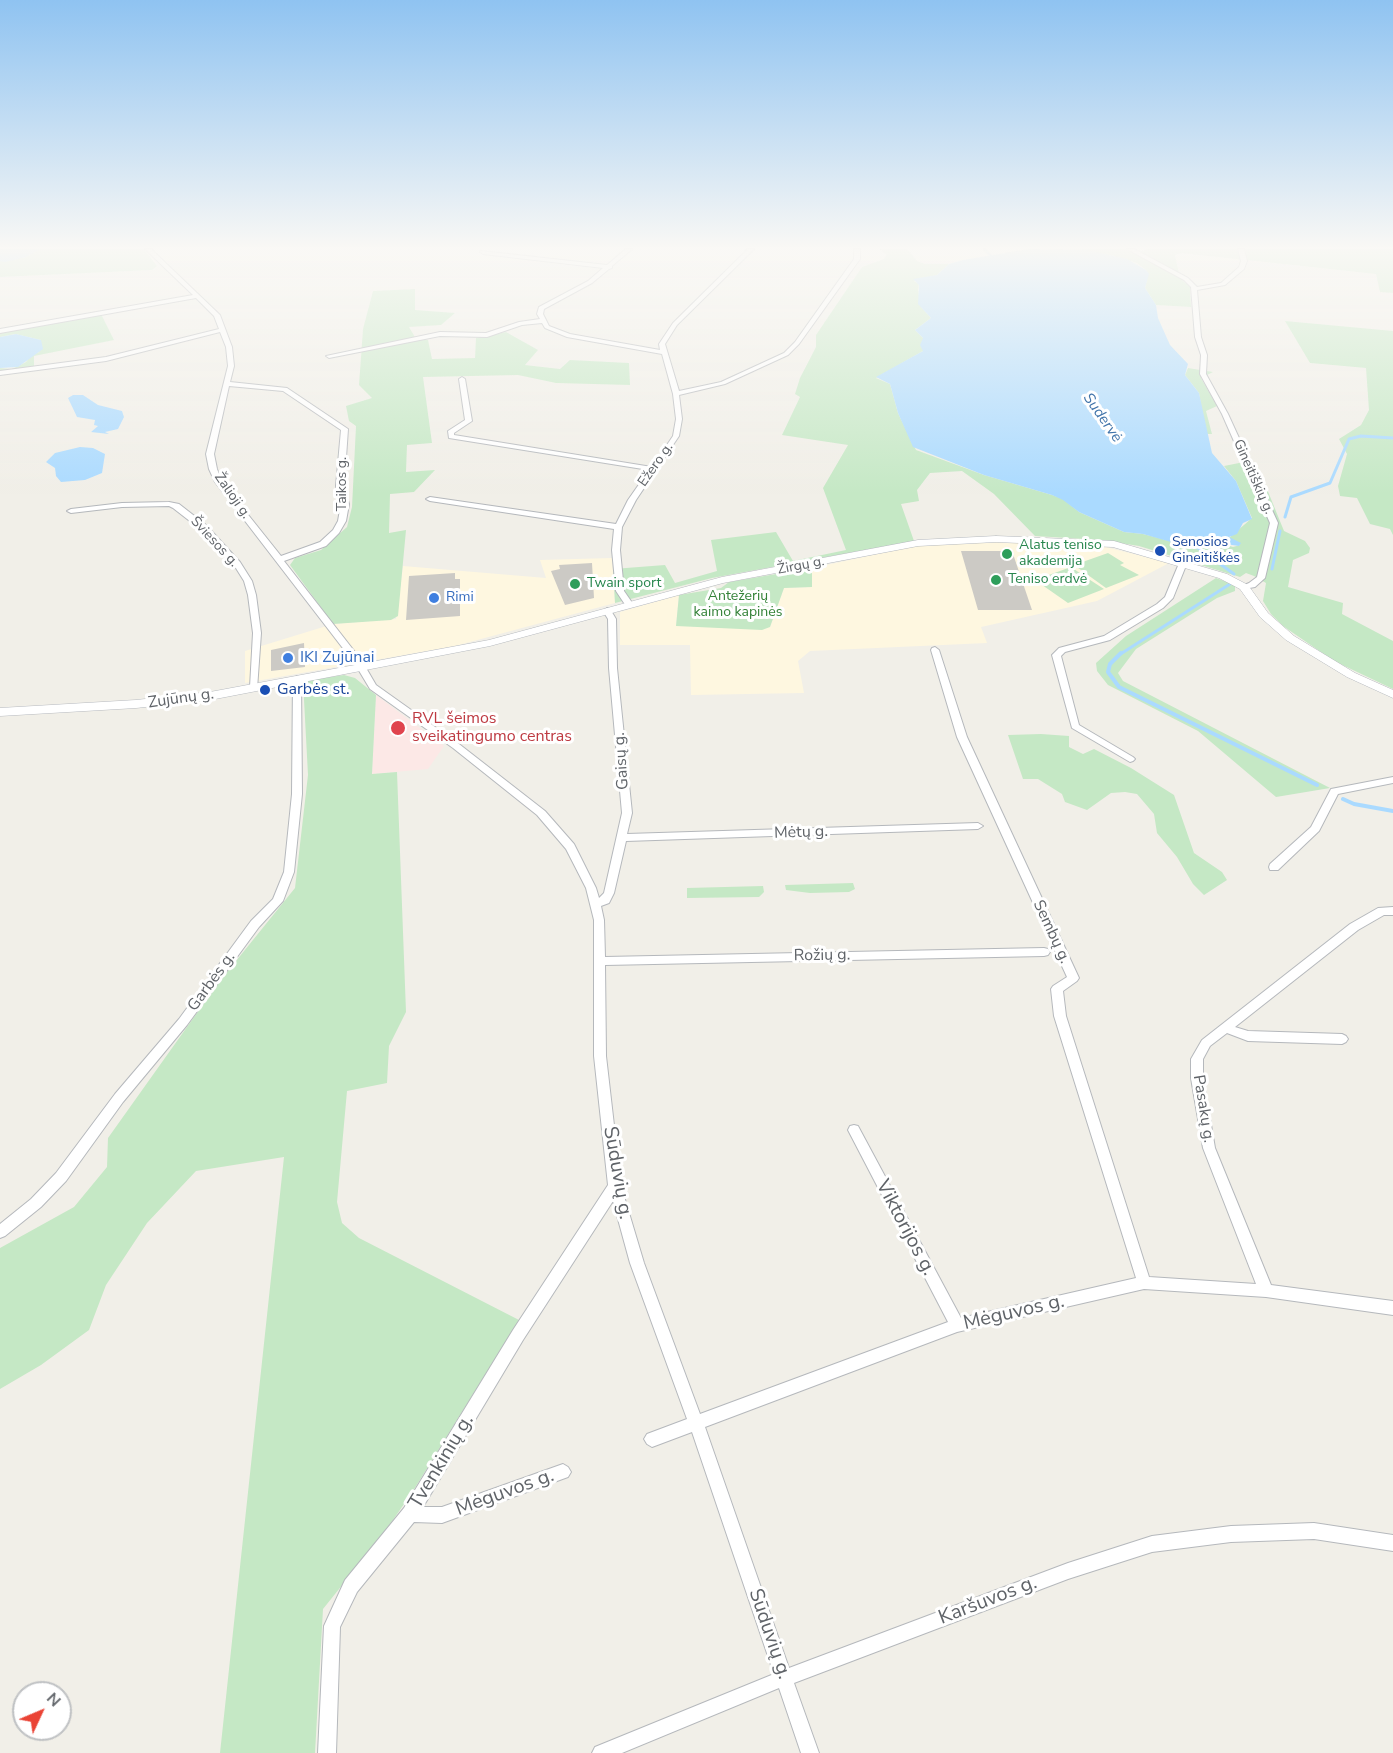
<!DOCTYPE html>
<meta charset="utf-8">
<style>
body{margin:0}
#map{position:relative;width:1393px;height:1753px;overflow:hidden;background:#f1efe8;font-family:"Nunito Sans",sans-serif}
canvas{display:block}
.north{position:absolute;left:12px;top:1681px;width:60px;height:60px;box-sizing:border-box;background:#fff;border:2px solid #bfc1c3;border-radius:50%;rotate:46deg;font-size:16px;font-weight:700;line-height:24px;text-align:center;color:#5f6368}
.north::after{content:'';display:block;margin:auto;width:21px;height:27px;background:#ea4335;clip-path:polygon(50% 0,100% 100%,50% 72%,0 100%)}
</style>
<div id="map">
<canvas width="1393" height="1753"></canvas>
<div class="north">N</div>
</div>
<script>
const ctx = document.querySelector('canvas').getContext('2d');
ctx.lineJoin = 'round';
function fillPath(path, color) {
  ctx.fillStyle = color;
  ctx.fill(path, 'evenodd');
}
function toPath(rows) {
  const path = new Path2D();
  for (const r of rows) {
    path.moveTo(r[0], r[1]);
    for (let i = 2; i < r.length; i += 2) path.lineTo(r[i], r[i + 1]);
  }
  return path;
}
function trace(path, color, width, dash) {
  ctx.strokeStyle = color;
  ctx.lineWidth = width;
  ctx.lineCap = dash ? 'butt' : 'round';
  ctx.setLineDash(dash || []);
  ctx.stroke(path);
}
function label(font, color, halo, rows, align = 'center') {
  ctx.font = font + ' "Nunito Sans",sans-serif';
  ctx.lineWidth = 6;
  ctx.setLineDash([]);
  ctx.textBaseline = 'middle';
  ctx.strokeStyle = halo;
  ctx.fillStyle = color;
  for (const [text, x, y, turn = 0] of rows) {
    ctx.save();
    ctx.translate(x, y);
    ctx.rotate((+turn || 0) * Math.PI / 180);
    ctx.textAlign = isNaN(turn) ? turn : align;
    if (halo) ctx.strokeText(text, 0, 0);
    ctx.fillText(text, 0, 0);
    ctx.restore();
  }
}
const commercial = toPath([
 [1004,542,1102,546,1169,563,1097,601,981,627,987,643,810,651,798,661,804,693,691,695,690,645,620,645,620,612,679,595,676,626,770,627,784,588,812,587,812,568,920,545],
 [612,558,615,603,455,646,245,683,245,651,333,624,396,619,403,566,546,578,540,560]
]);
const medical = toPath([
 [376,695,444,746,428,769,372,774]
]);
const green = toPath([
 [40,249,144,249,157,266,152,270,0,277,0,261,26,257],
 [880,249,907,249,917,261,925,264,949,264,937,275,914,281,919,284,918,290,922,308,931,318,915,330,923,338,923,351,876,378,890,384,898,413,916,450,984,475,1052,495,1063,499,1079,512,1124,532,1143,534,1194,547,1208,547,1219,543,1233,547,1240,545,1229,538,1252,518,1236,481,1224,466,1239,463,1258,467,1284,531,1305,541,1310,548,1309,553,1293,560,1288,587,1343,603,1342,614,1393,641,1393,689,1334,661,1283,626,1271,614,1263,601,1266,583,1254,576,1246,573,1240,577,1139,546,1101,540,1035,536,994,494,962,471,930,473,917,490,919,501,901,504,914,541,712,578,615,603,613,569,665,565,675,583,717,571,711,540,776,532,793,561,846,550,823,488,848,445,782,435,800,397,795,394,800,378,816,347,816,335,862,267,884,259,887,255],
 [1078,249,1128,249,1136,253,1149,249,1393,249,1393,293,1380,292,1376,274,1181,253,1175,255,1180,278,1190,287,1191,307,1156,305,1145,288,1148,274,1146,270,1137,263,1114,256],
 [415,289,415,310,455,313,441,325,409,327,415,337,428,340,432,359,475,358,476,338,506,332,538,350,525,365,560,369,570,360,629,363,630,385,556,383,518,375,423,377,432,443,407,445,406,472,435,470,414,492,390,494,389,533,406,530,398,616,391,620,333,624,290,565,295,558,321,550,347,527,352,507,356,426,349,421,346,406,372,398,359,385,363,329,373,291],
 [101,314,114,340,34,356,34,369,0,372,0,368,12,369,26,362,31,355,39,352,41,340,15,334,0,337,0,332],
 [1285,321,1393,331,1393,535,1390,529,1370,524,1357,498,1340,496,1338,486,1347,454,1339,439,1361,425,1369,410,1366,368,1310,363],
 [1188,368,1213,372,1201,378,1217,406,1206,411,1212,434,1206,434,1199,393,1185,375],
 [1108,553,1124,563,1120,565,1139,575,1106,588,1074,565],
 [1071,567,1087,578,1104,589,1068,603,1035,580],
 [812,568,812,587,784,588,770,627,762,630,676,626,679,595,721,588,729,582],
 [1216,578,1235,585,1235,591,1217,598,1136,649,1118,673,1123,681,1330,788,1276,797,1198,731,1108,685,1097,671,1096,663,1126,636],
 [344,675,355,678,376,695,372,774,397,772,406,1012,389,1046,387,1083,347,1091,337,1202,342,1223,359,1238,519,1320,413,1491,384,1533,323,1609,315,1753,220,1753,284,1157,196,1171,147,1223,106,1285,89,1330,41,1365,0,1389,0,1248,74,1207,107,1167,108,1138,219,982,295,888,308,775,303,681],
 [1041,734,1069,736,1069,747,1083,754,1094,749,1131,768,1174,795,1194,853,1222,872,1227,880,1204,895,1193,884,1177,857,1157,833,1154,814,1137,794,1125,792,1111,793,1087,810,1065,802,1062,794,1038,779,1023,779,1008,735],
 [853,883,855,889,849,892,810,893,786,890,785,885],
 [763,886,764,892,759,897,687,898,687,888]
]);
const water = toPath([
 [0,249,40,249,26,257,5,262,0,261],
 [1029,249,1087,250,1127,259,1146,270,1149,274,1145,288,1156,305,1158,318,1170,345,1188,364,1185,375,1199,393,1212,453,1236,481,1252,519,1243,523,1237,534,1229,537,1241,543,1239,546,1219,543,1208,547,1185,546,1143,534,1124,532,1079,512,1063,500,1052,495,984,475,913,447,898,413,890,384,876,377,923,351,920,345,923,338,915,330,931,318,918,304,919,285,913,279,937,275,949,264,963,260],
 [16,334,41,340,43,349,18,367,0,368,0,337],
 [73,395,83,395,98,405,122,411,124,417,118,429,105,432,109,434,91,432,98,426,94,425,95,420,77,417,68,398],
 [80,447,93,448,105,454,102,473,85,480,61,482,56,476,55,468,46,462,55,453]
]);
const streamFar2 = toPath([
 [984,249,994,259]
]);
const streamFar1 = toPath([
 [1285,517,1291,497,1330,483,1349,439,1361,436,1393,438],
 [1191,543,1234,574],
 [1272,569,1280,531],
 [1119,655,1230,584]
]);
const stream = toPath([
 [1121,653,1110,664,1108,672,1119,687,1317,785],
 [1343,799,1354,804,1393,811]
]);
const building = toPath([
 [961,551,1012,551,1032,610,978,610],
 [592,563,594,598,565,605,551,571,560,569,559,565],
 [455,573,455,579,460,579,460,616,406,620,409,576],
 [304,643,305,667,271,671,271,650]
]);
const street = toPath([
 [145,249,151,249,220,315,232,347,234,366,230,382,287,388,348,429,344,486,349,504,346,521,339,533,326,546,284,561,362,661,376,685,459,744,545,811,574,844,596,888,599,898,604,893,622,813,609,668,608,619,603,611,607,608,610,609,616,619,617,668,632,813,627,834,978,823,983,826,978,829,626,841,614,893,609,903,601,906,604,920,605,957,1044,948,1048,949,1050,952,1048,955,1044,956,605,965,606,1056,621,1186,644,1263,700,1414,948,1322,848,1130,850,1126,854,1125,858,1126,961,1318,1136,1278,1054,1016,1051,989,1053,986,1067,977,957,737,931,650,932,648,935,647,939,650,967,737,1079,978,1077,981,1063,991,1066,1016,1149,1277,1256,1284,1203,1148,1191,1078,1191,1059,1202,1040,1350,924,1378,908,1393,907,1393,915,1384,915,1358,930,1235,1027,1248,1031,1342,1034,1346,1036,1348,1039,1346,1042,1342,1044,1248,1041,1227,1033,1210,1046,1203,1059,1203,1078,1215,1148,1271,1285,1393,1301,1393,1315,1266,1297,1144,1289,957,1332,705,1427,789,1668,1068,1563,1152,1536,1231,1526,1314,1523,1393,1535,1393,1551,1314,1539,1231,1542,1152,1552,1068,1579,794,1683,819,1753,801,1753,779,1688,622,1753,592,1753,595,1747,774,1674,692,1432,652,1447,647,1444,644,1439,647,1434,687,1419,630,1263,613,1201,523,1340,423,1507,442,1507,563,1464,568,1467,571,1472,568,1477,442,1523,414,1522,357,1592,340,1627,336,1753,318,1753,324,1626,345,1580,404,1508,513,1330,608,1185,594,1056,594,920,586,888,566,849,537,815,453,748,370,689,355,664,215,482,209,469,206,454,228,366,226,347,220,332,106,361,0,375,0,371,106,357,219,329,214,316,196,298,0,333,0,329,193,295,145,249],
 [229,386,283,391,341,430,336,486,341,504,338,521,333,530,320,542,281,556,222,482,217,469,214,454,229,386],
 [626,249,632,249,612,266,612,268,609,269,592,283,544,309,543,314,549,326,570,334,660,350,659,344,673,323,748,249,754,249,677,325,665,344,679,391,721,382,784,353,795,342,854,259,854,249,860,249,860,259,799,344,788,355,725,384,679,395,682,419,679,436,636,500,622,527,620,550,624,591,633,604,629,606,626,606,616,591,612,550,614,529,430,501,426,499,430,497,616,524,628,500,649,470,449,438,448,431,465,420,459,379,462,377,465,379,472,421,454,433,454,435,652,467,673,436,676,419,673,394,662,354,567,337,545,328,542,323,522,325,487,337,440,336,329,358,326,356,440,332,486,333,519,322,540,319,537,314,539,307,588,281,603,268,483,254,480,252,481,251,607,265,626,249],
 [1127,249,1134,249,1188,278,1197,287,1221,283,1239,267,1241,261,1238,249,1244,249,1247,261,1244,269,1225,285,1197,290,1201,337,1207,355,1206,374,1228,414,1278,523,1265,578,1255,587,1244,589,1240,587,1249,583,1257,577,1270,523,1222,414,1200,374,1201,355,1195,337,1191,287,1184,280,1127,249],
 [169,502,179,504,206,525,240,562,252,581,256,595,261,633,257,689,251,689,250,687,253,633,248,595,244,581,234,565,200,529,173,508,169,506,122,507,71,513,67,511,71,509,122,503,169,502],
 [1180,561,1183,561,1187,563,1173,598,1163,608,1110,640,1065,652,1061,656,1079,725,1133,757,1135,759,1133,761,1130,762,1072,728,1052,655,1059,648,1104,636,1157,604,1165,597,1180,561],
 [297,676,301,679,302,794,294,872,283,901,259,927,187,1025,123,1102,66,1181,41,1207,5,1236,0,1238,0,1224,31,1199,56,1173,115,1094,179,1019,251,921,273,899,284,872,292,794,293,679,297,676],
 [1393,777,1393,783,1338,794,1319,831,1278,870,1270,870,1269,867,1270,864,1311,827,1331,789,1393,777]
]);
const secondary = toPath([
 [996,536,1114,541,1227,574,1248,585,1268,613,1294,636,1355,673,1393,690,1393,698,1347,677,1286,640,1260,617,1240,589,1219,578,1113,547,996,542,918,546,723,583,490,646,210,700,136,708,0,716,0,708,136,700,210,692,489,640,722,577,918,540,996,536]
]);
const markers = [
 [1160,551,6,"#1a4fb4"],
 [1007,554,6,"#2e9e5b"],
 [996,580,6,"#2e9e5b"],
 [575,584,6,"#2e9e5b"],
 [434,598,6,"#3f7fe0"],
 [288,658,6,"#3f7fe0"],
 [265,690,6,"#1a4fb4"],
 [398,728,8,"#e0444e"]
];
const farStreetnames = [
 ["Ežero g.",656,465,-55],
 ["Gineitiškių g.",1253,477,66],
 ["Taikos g.",343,484,-90],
 ["Žalioji g.",232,496,55],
 ["Šviesos g.",214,542,47],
 ["Žirgų g.",801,566,-11]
];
const farTransitnames = [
 ["Senosios",1172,543],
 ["Gineitiškės",1172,559]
];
const farLeisurenames = [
 ["Alatus teniso",1019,546],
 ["akademija",1019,562],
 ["Teniso erdvė",1008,580],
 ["Twain sport",587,584]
];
const farParknames = [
 ["Antežerių",738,597],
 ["kaimo kapinės",738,613]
];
const farShopnames = [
 ["Rimi",446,598]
];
const farWaternames = [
 ["Sudervė",1102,418,55]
];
const shopNames = [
 ["IKI Zujūnai",300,658]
];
const transitNames = [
 ["Garbės st.",277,690]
];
const streetNames = [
 ["Zujūnų g.",181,699,-8],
 ["Gaisų g.",622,761,-94],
 ["Mėtų g.",801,833,-2],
 ["Sembų g.",1051,932,65],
 ["Rožių g.",822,956,-1],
 ["Garbės g.",212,982,-54],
 ["Pasakų g.",1203,1109,81]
];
const healthNames = [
 ["RVL šeimos",412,719],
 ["sveikatingumo centras",412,737]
];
const nearStreetnames = [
 ["Sūduvių g.",617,1173,80],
 ["Viktorijos g.",905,1228,62],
 ["Mėguvos g.",1014,1313,-13],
 ["Tvenkinių g.",442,1462,-59],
 ["Mėguvos g.",505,1493,-20],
 ["Karšuvos g.",988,1601,-21],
 ["Sūduvių g.",769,1634,71]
];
fillPath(commercial, '#fef7e0');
fillPath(medical, '#fce8e6');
fillPath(green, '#c5e8c5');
fillPath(water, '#aadaff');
trace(streamFar2, '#aadaff', 2);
trace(streamFar1, '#aadaff', 3);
trace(stream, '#aadaff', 4);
fillPath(building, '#cccac5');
trace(street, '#b5b8bc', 2);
trace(secondary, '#b6babf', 1);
fillPath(street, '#fff');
fillPath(secondary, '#fff');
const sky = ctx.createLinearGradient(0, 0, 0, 494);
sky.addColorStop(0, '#8fc3f1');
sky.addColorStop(0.5, '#f9f8f5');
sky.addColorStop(1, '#f9f8f500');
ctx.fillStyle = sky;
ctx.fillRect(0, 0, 1393, 494);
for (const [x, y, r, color] of markers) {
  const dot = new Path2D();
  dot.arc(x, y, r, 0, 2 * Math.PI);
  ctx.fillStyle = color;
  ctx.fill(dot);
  trace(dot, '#fff', 2);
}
label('14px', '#5f6368', '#fff', farStreetnames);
label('14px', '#164399', '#fff', farTransitnames, 'left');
label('14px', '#27864d', '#fff', farLeisurenames, 'left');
label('14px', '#348238', '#fff', farParknames);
label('14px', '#366cbe', '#fff', farShopnames, 'left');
label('italic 15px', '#4174aa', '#fff', farWaternames);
label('16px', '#366cbe', '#fff', shopNames, 'left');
label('16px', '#164399', '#fff', transitNames, 'left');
label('16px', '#5f6368', '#fff', streetNames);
label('16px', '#be3a42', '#fff', healthNames, 'left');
label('20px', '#5f6368', '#fff', nearStreetnames);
</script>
